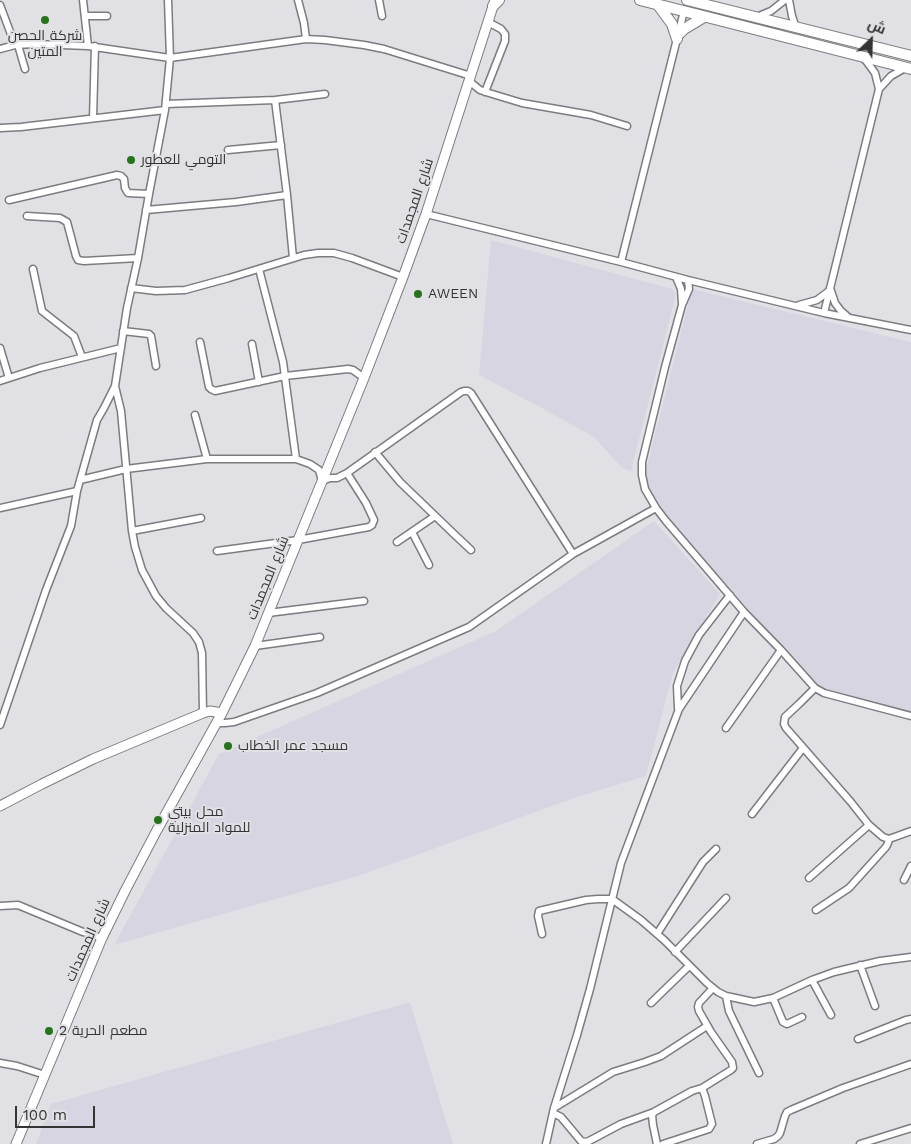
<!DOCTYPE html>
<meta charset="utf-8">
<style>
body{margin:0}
#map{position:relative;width:911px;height:1144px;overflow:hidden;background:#e1e1e5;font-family:"Work Sans",Cairo,sans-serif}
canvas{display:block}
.north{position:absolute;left:846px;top:15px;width:50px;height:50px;-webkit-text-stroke:4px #e1e1e5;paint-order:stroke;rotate:24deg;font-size:14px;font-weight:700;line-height:20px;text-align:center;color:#343435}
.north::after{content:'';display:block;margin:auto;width:18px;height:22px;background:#343435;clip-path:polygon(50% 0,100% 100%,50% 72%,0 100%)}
.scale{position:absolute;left:15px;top:1106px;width:80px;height:22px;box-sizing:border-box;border:2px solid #343435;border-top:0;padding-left:6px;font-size:15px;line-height:18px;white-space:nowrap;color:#343435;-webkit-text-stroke:4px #e1e1e5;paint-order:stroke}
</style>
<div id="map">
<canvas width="911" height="1144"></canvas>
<div class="north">ش</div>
<div class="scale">100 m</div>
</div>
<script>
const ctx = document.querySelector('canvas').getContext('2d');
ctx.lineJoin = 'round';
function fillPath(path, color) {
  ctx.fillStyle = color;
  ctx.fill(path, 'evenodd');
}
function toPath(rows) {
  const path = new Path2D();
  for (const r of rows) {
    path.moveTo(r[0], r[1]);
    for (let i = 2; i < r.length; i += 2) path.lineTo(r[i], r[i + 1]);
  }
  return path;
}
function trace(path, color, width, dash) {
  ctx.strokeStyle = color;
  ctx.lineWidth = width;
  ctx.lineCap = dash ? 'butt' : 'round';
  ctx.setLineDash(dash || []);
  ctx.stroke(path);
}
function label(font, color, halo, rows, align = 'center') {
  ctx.font = font + ' "Work Sans",Cairo,sans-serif';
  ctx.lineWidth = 4;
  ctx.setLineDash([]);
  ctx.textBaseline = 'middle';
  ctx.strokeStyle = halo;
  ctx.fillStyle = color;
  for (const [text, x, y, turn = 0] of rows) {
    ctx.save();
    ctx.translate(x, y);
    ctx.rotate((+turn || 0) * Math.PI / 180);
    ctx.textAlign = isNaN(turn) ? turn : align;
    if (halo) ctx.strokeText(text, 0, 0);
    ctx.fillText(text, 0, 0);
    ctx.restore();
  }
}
const built = toPath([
 [491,240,672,289,676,294,631,471,622,468,594,437,540,407,479,375],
 [692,289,911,342,911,713,820,691,659,507,644,478],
 [654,521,720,594,673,673,646,776,577,797,361,875,114,945,219,754,496,631],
 [410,1002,453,1144,36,1144,51,1104]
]);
const street = toPath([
 [83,0,88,46],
 [298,0,304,23,306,39],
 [379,0,382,16],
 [789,0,792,16,796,28],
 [0,5,15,45],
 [85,16,107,16],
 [759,16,771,11,785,0],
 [18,45,25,69],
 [0,49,15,45,35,44,88,46,170,58,306,39,325,40,364,45,384,49,471,76],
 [469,81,480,90,489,93,522,103,591,115,627,126],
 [879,89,891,76,905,68],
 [485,92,505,41,505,34,501,29,488,22],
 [275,100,325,94],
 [166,104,275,100,287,195,293,258],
 [93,118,95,46],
 [0,128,21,127,165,110],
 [228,150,281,145],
 [9,200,117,175,121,176,124,179,125,188,128,193,149,194],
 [146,210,236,202,287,195],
 [426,214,621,262,688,280,824,313,911,330],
 [27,216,60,218,67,222,76,256,78,260,84,261,138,258],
 [621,262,684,11],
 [33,269,42,311,74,336,82,357],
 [259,269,283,362,296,459,310,464,319,470,322,481,330,478,337,478,347,473,461,392,464,391,468,391,471,393,573,554],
 [676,277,681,289,682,303],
 [688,280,689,289,682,305,665,367,642,462,642,475,645,489,656,508,666,521,744,612,781,650,815,688,824,693,911,716],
 [131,288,156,291,185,290,229,278,304,255,318,253,334,253,352,258,403,277],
 [830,288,835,303,841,311,848,317],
 [799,305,817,300,829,291],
 [824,313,879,89,875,73,867,62,863,58],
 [123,331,149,334,151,336,156,366],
 [200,342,209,387,211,389,215,391,285,376,348,369,353,370,364,378],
 [252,344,259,382],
 [0,348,9,378],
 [0,381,40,368,121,348],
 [115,386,121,411,132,531,135,547,142,570,156,596,166,608,193,633,199,642,202,653,203,713],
 [195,415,207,459,296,459],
 [375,452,400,482,454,534,471,550],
 [80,480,126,469,207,459],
 [0,508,77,491],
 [132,531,201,518],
 [412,532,429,565],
 [397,542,435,516],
 [217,551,298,540,369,527,372,525,374,520,366,503,347,473],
 [268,613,364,601],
 [255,646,320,637],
 [815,688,800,703,785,717,784,724,786,728,850,801,869,825,883,837,889,839,911,831],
 [678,708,677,686,685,661,699,635,730,595],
 [217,723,225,723,234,722,317,693,469,627,573,554,656,508],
 [0,725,46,590,71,526,77,491,97,420,104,408,115,386,127,308,138,258,149,194,165,110,170,58,168,0],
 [726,728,781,650],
 [752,814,803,748],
 [809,878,869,825],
 [904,880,911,866],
 [0,906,18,905,83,932,102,938],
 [816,910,849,888,886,847,888,843,889,839],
 [542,934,538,916,539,911,586,900,598,899,612,899,641,920,664,940,707,983,718,992,726,996,754,1002,773,998,812,980,834,972,880,961,911,957],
 [657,934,703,862,716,849],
 [675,952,726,898],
 [860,965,875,1006],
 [812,980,831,1015],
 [726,996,729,1011,759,1073],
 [773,998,783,1022,787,1024,802,1017],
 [651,1003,689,966],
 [858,1039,906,1020,911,1019],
 [0,1063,17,1066,45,1075],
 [554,1108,613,1072,645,1062,661,1056,707,1026],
 [553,1113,561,1117,581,1141,585,1142,589,1141,621,1124,654,1112],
 [546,1144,554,1108,577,1035,590,989,621,863,679,709,744,612],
 [657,1144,653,1125,652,1115,654,1112,692,1091,702,1088,731,1070,733,1068,732,1062,711,1032,699,1011,698,1007,699,1003,713,988],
 [663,1144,709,1129,712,1124,705,1096,702,1088],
 [757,1144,774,1139,778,1136,780,1133,785,1116,787,1112,791,1110,843,1088,911,1064],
 [860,1144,911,1128]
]);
const secondary = toPath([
 [0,806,42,784,93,759,203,713,210,711,222,713],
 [16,1144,102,938,125,891,157,830,222,713,255,646,364,378,403,277,426,214,495,0]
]);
const primary = toPath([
 [640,0,911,69],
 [687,0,911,56],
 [658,5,672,24,677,39],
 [493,6,499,0],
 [678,35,684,29,704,17]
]);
const markers = [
 [45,20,5,"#25741c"],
 [131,160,5,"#25741c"],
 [418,294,5,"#25741c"],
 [228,746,5,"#25741c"],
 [158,820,5,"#25741c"],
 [49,1031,5,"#25741c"]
];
const poiNames = [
 ["شركة الحصن",45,36,"center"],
 ["المتين",45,52,"center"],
 ["التومي للعطور",141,160],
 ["AWEEN",428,294],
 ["مسجد عمر الخطاب",238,746],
 ["محل بيتي",168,812],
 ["للمواد المنزلية",168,828],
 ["مطعم الحرية 2",59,1031]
];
const streetNames = [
 ["شارع المجمدات",415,201,-71],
 ["شارع المجمدات",268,578,-68],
 ["شارع المجمدات",88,940,-66]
];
fillPath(built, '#d6d5e1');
trace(street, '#7c7c80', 9);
trace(secondary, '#7c7c80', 11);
trace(primary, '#7c7c80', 12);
trace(street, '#fff', 6);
trace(secondary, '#fff', 9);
trace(primary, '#fff', 10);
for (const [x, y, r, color] of markers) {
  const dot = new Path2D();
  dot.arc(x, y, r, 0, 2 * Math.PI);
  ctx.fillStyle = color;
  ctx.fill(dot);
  trace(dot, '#e1e1e5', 2);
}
label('14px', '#343435', '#e1e1e5', poiNames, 'left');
label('14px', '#343435', '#e1e1e5', streetNames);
</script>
